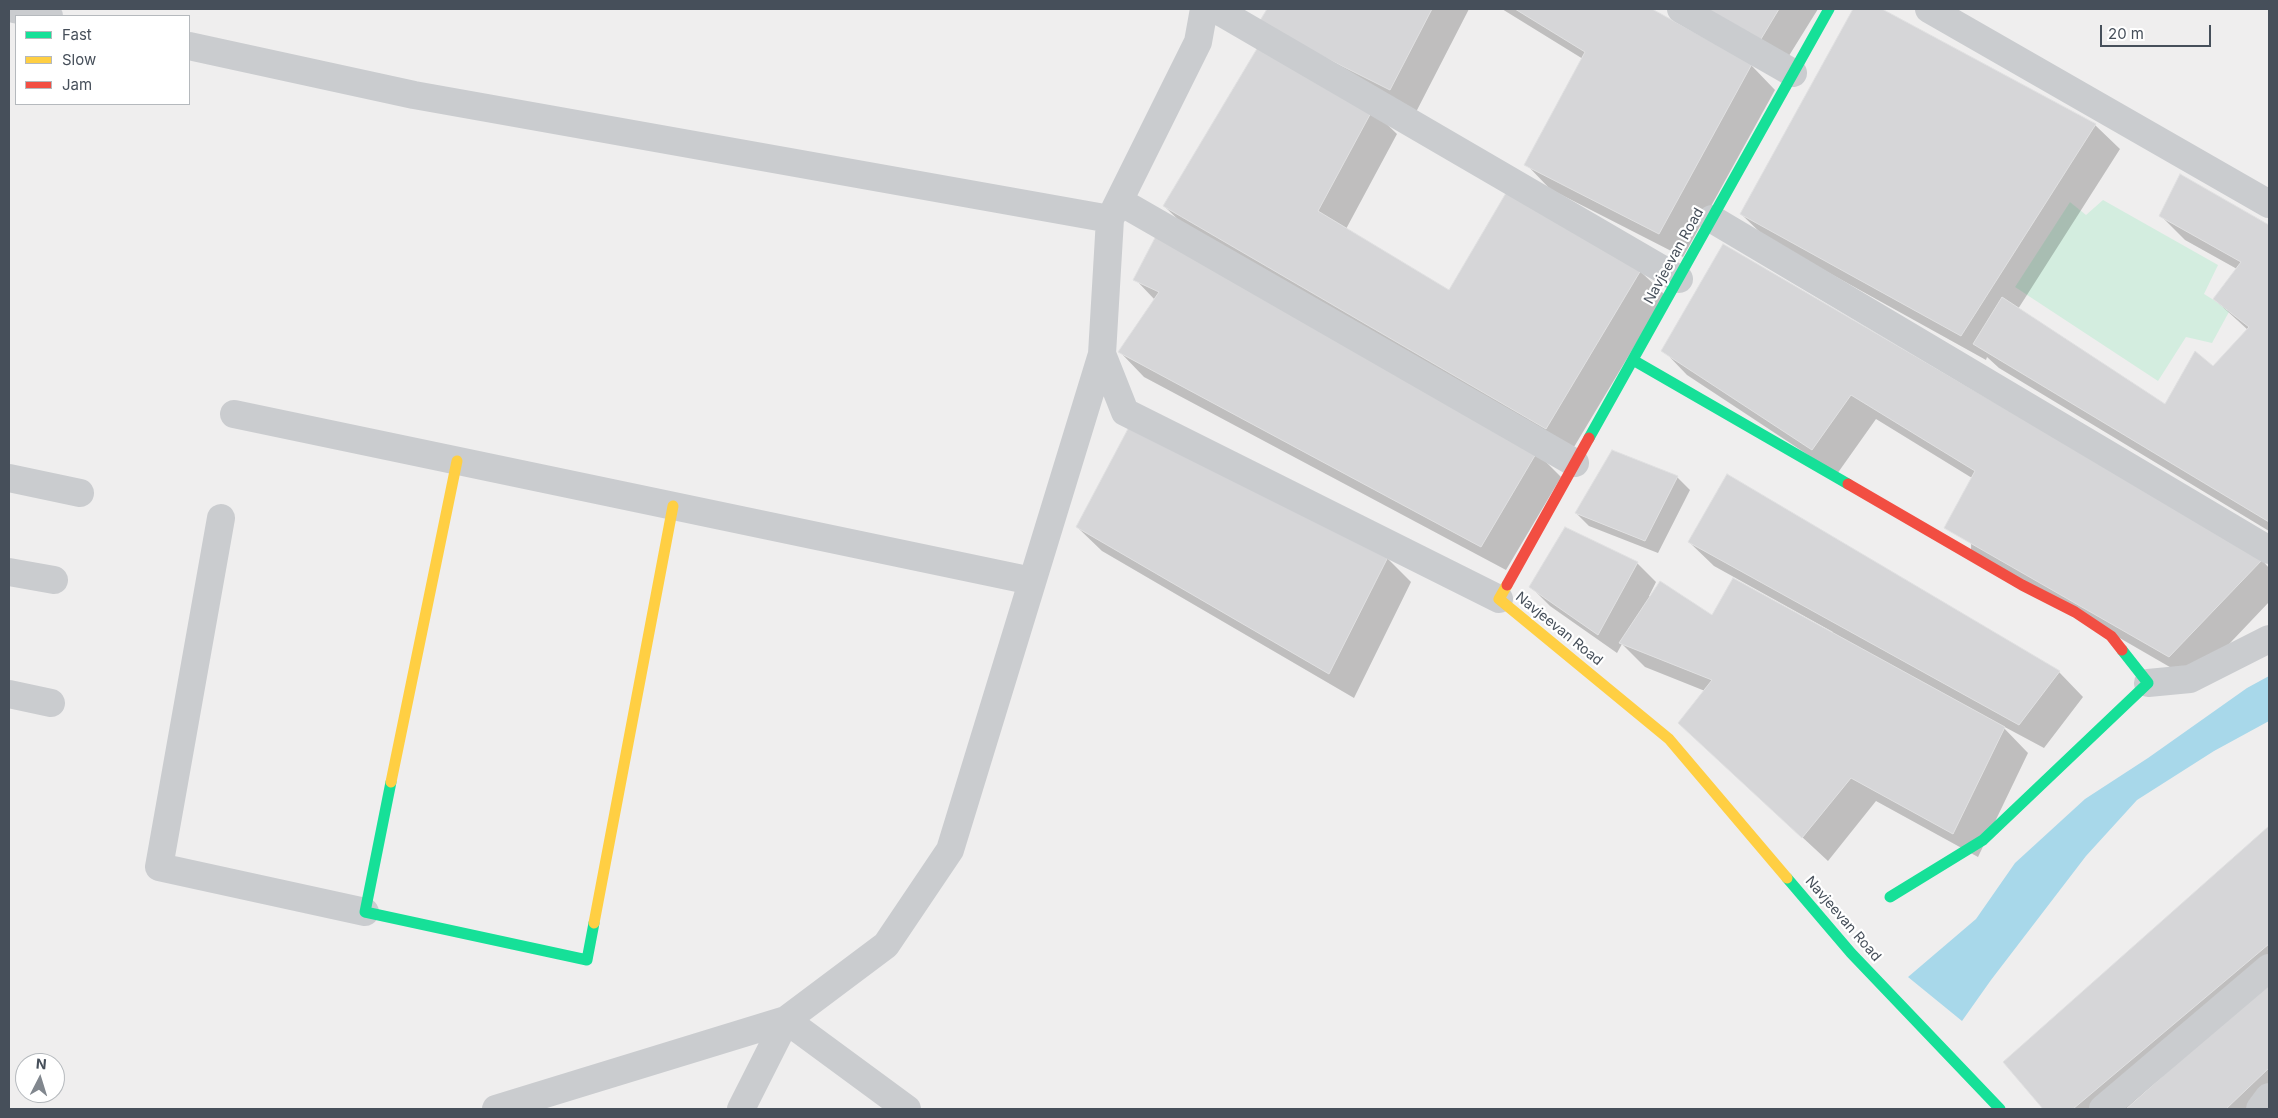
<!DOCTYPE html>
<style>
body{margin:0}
#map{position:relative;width:2278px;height:1118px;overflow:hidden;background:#efeeee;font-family:Inter,sans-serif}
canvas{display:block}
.frame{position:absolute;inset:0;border:10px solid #464f5a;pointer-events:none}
.legend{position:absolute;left:15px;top:15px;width:175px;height:90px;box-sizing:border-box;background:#fff;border:1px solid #b5b9bd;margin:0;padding:6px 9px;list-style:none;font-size:15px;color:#464f5a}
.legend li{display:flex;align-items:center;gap:10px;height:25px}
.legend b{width:25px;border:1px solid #b5b9bd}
.north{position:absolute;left:15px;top:1053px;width:50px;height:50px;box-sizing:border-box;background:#fff;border:1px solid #b5b9bd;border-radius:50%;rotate:5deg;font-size:14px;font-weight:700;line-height:20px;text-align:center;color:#464f5a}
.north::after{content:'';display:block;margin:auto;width:18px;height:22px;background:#81878e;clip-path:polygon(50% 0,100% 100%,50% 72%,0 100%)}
.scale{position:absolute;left:2100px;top:25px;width:111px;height:22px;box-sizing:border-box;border:2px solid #464f5a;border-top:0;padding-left:6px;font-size:15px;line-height:18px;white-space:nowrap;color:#464f5a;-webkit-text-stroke:4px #fff;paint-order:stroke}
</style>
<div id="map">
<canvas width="2278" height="1118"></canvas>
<div class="frame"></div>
<ul class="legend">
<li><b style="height:6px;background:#16e098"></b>Fast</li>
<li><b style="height:6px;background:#ffcf43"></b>Slow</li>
<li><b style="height:6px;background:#f24e42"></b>Jam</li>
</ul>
<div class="north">N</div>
<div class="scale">20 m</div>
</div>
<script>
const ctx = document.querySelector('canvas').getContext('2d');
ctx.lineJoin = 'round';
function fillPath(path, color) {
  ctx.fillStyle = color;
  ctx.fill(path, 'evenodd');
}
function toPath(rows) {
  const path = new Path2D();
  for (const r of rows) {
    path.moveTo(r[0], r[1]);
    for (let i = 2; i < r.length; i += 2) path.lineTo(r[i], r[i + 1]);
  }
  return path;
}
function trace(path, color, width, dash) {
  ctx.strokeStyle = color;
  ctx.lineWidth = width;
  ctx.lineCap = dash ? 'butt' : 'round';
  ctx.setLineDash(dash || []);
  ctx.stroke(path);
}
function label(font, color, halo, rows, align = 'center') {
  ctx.font = font + ' Inter,sans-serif';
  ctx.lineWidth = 4.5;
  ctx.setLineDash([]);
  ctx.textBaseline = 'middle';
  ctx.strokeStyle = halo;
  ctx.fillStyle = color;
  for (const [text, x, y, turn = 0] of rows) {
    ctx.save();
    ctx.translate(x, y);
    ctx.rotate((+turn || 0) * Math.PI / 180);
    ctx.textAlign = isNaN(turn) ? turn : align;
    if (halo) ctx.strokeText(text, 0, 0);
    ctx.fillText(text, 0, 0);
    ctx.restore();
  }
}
const green = toPath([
 [2103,200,2218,265,2204,294,2230,310,2212,343,2186,337,2158,381,2015,287,2070,202,2086,215]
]);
const water = toPath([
 [2269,676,2269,721,2214,751,2137,800,2086,856,1991,980,1962,1021,1908,977,1976,919,2015,863,2085,799,2148,758,2247,688]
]);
const shadow = toPath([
 [1268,9,1469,9,1415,114,1259,24],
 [1502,9,1649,9,1751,65,1775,90,1683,257,1550,189,1526,164,1583,59],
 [1683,9,1818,9,1782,67],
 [1855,9,1879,9,2095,125,2120,149,2018,309,2166,406,2213,367,2248,330,2214,299,2237,269,2185,240,2160,215,2180,176,2269,227,2269,531,1999,368,1987,357,1986,360,1766,238,1741,214],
 [1372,110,1397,134,1346,229,1450,292,1640,271,1665,295,1571,452,1189,230,1164,206],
 [1724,245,2262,560,2269,568,2269,602,2194,681,1971,552,1972,478,1876,419,1837,474,1687,375,1663,350],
 [1135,279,1537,453,1561,477,1506,570,1144,377,1120,352,1155,300],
 [1677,477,1690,490,1658,553,1589,526,1576,513],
 [1077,527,1387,558,1411,582,1354,698,1102,551],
 [1689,542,2059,672,2083,697,2044,748,2001,725,2028,753,1978,857,1876,801,1828,861,1679,723,1705,691,1645,667,1622,644,1617,653,1550,606,1531,587,1637,563,1656,582,1649,596,1651,597,1712,617,1831,634,1833,632,1714,566],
 [2269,827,2269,1109,2045,1109,2005,1062]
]);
const building = toPath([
 [1267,9,1432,9,1390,90,1258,24,1267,9],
 [1515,9,1652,9,1752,64,1659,234,1524,165,1585,52,1515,9],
 [1698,9,1779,9,1758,44,1698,9],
 [1853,9,1882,9,2096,124,1961,336,1740,214,1853,9],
 [1258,47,1373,109,1318,211,1449,290,1506,193,1641,270,1546,429,1163,206,1258,47],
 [2180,174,2269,225,2269,522,1973,344,2002,297,2165,404,2195,351,2213,366,2249,327,2213,299,2241,262,2159,216,2180,174],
 [1157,234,1537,452,1481,547,1118,352,1159,292,1133,280,1157,234],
 [1723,244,2263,559,2169,657,1944,528,1975,471,1851,395,1812,450,1661,351,1723,244],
 [1129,427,1388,557,1329,674,1076,527,1129,427],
 [1612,450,1678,476,1645,541,1575,513,1612,450],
 [1727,474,2060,671,2019,725,1688,542,1727,474],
 [1565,527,1638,562,1598,635,1529,587,1565,527],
 [1733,578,2005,727,1953,834,1851,778,1802,838,1678,723,1712,680,1619,643,1660,581,1712,615,1733,578],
 [2269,826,2269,944,2073,1109,2043,1109,2003,1062,2269,826],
 [2269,981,2269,1068,2226,1109,2126,1109,2269,981]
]);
const street = toPath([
 [14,9,49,16],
 [1204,9,1198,42,1110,219,1102,354,1125,412,1499,599],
 [1681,9,1793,73],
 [1929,9,2269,204],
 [1217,10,1679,279],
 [189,46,414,95,1110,219],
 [1119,201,1575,463],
 [1712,219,2269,550],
 [234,414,1032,581],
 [9,478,80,493],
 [221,518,159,867,365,912],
 [9,572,54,580],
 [2148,683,2190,679,2269,639],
 [9,694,51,703],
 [496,1109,786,1020,907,1109],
 [741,1109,786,1020,886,945,950,850,1102,354],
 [2103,1109,2269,968],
 [2260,1109,2269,1097]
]);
const fast = toPath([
 [1633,360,1848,484],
 [1589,438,1829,9],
 [391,782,365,912,587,960,594,923],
 [1787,878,1851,953,2000,1109],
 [1890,897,1983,840,2148,683,2122,650]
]);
const slow = toPath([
 [1507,585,1499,599,1669,739,1787,878],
 [391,782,457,461],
 [594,923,673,506]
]);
const jam = toPath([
 [1848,484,2022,585,2075,612,2111,636,2122,650],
 [1507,585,1589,438]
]);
const streetNames = [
 ["Navjeevan Road",1674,256,-61],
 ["Navjeevan Road",1559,629,39],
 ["Navjeevan Road",1843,919,49]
];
fillPath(green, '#d3eddf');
fillPath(water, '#a8d8ea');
fillPath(shadow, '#0003');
fillPath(building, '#d6d6d8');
trace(building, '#e0e0e1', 1);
trace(street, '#cacccf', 28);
trace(fast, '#16e098', 11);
trace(slow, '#ffcf43', 11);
trace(jam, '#f24e42', 11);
label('14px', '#464f5a', '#fff', streetNames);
</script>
